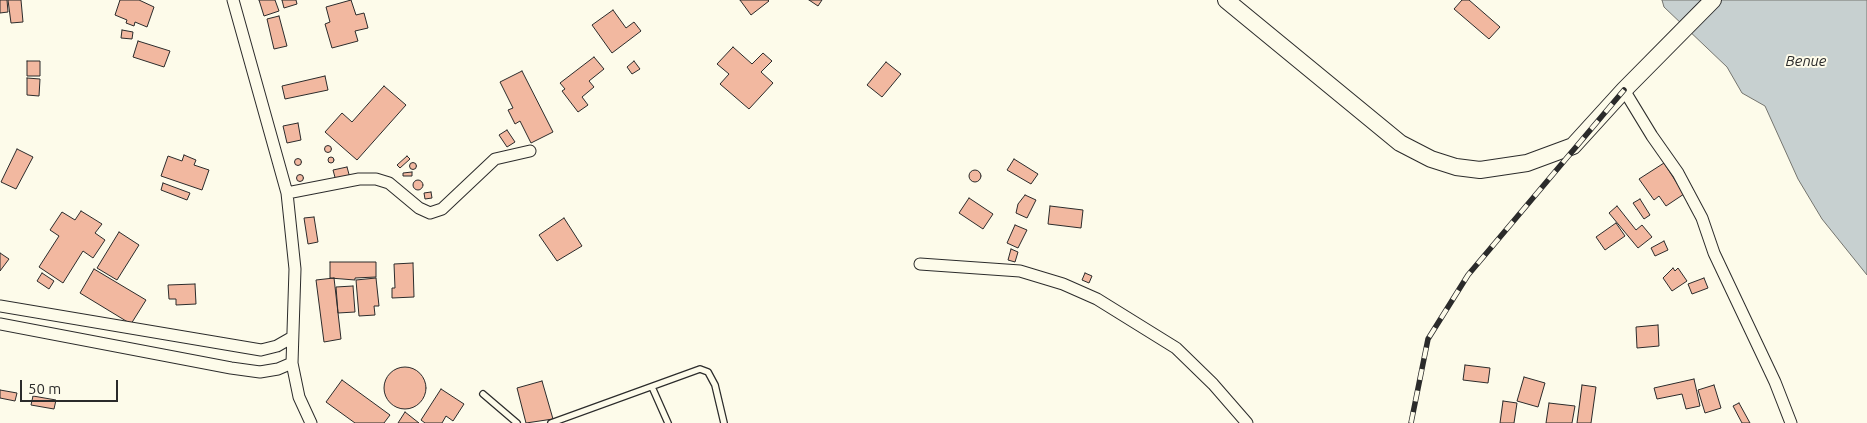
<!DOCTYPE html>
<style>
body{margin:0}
#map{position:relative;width:1867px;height:423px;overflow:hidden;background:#fdfbea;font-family:Ubuntu,sans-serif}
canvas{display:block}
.scale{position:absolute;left:20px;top:380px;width:98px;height:22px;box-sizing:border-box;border:2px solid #2b2b2b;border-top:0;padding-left:6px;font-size:15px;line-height:18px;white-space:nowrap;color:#2b2b2b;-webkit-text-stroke:4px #fdfbea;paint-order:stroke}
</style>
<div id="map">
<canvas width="1867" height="423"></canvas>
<div class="scale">50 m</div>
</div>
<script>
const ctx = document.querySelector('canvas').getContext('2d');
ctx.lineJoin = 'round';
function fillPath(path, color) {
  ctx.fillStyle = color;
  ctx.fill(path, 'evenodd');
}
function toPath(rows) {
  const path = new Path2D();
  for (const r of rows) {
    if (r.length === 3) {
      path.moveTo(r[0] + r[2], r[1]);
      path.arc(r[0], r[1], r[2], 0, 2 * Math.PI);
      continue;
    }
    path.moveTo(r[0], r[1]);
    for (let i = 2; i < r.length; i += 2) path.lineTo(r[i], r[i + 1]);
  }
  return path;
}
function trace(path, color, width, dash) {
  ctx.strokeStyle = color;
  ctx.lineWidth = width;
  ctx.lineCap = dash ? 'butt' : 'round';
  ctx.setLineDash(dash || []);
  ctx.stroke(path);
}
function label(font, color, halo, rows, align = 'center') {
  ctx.font = font + ' Ubuntu,sans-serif';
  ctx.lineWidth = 4;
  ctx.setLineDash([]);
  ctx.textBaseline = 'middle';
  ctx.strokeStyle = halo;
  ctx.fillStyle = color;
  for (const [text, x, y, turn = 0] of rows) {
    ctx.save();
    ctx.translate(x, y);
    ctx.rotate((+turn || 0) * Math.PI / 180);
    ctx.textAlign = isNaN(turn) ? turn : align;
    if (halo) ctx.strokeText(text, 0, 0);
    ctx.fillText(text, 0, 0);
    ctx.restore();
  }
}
const water = toPath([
 [1662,0,1867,0,1867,275,1822,219,1798,179,1765,106,1742,93,1727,67,1664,7,1662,0]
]);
const building = toPath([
 [0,0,7,0,8,12,0,13,0,0],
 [8,0,21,0,23,22,11,23,8,0],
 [120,0,139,0,154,7,147,27,135,22,134,26,126,23,127,20,115,15,120,0],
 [259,0,275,0,279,11,264,16,259,0],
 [282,0,296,0,297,4,284,8,282,0],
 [351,0,356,15,364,13,368,28,355,31,358,41,332,48,325,24,330,22,326,7,351,0],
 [740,0,768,0,769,1,751,15,740,0],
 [809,0,822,0,818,6,809,0],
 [1462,0,1469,0,1500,27,1489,39,1454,9,1462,0],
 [613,10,626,28,634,22,641,31,612,53,592,25,613,10],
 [279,16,287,46,274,49,267,19,279,16],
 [122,30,133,32,132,39,121,38,122,30],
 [138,41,170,51,164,67,133,57,138,41],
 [733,47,752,64,763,53,772,61,761,72,773,83,749,109,720,84,729,74,717,64,733,47],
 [594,57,604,69,589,81,594,87,582,97,588,105,578,112,562,91,565,89,560,83,594,57],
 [27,61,40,61,40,76,27,76,27,61],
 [634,61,640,69,632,74,627,67,634,61],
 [886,62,901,74,882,97,867,85,886,62],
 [522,71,553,132,531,143,520,121,515,124,508,110,513,108,500,82,522,71],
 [325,76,328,90,285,99,282,86,325,76],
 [27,78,40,79,39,96,27,95,27,78],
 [384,86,406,105,357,160,325,132,342,113,352,122,384,86],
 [298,123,301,140,287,143,283,126,298,123],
 [507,130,515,142,507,147,499,135,507,130],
 [328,149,3.5],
 [17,149,33,157,16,189,1,182,17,149],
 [184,155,196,160,194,165,209,170,202,190,161,176,168,156,182,161,184,155],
 [407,156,410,159,400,168,397,165,407,156],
 [331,160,3],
 [298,162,3.5],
 [1014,159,1038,174,1031,184,1007,170,1014,159],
 [413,166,3.5],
 [1664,163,1684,194,1666,206,1659,196,1654,200,1639,179,1664,163],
 [347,167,350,178,336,181,333,170,347,167],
 [975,176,6],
 [412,172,412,176,403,176,403,173,412,172],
 [300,178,3.5],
 [418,185,5],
 [163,183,190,193,187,200,161,190,163,183],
 [431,192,432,198,425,199,424,193,431,192],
 [1025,195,1036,200,1027,218,1016,213,1018,204,1025,195],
 [969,198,993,214,983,229,959,213,969,198],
 [1640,199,1650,215,1644,219,1633,203,1640,199],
 [1050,206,1083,210,1081,228,1048,224,1050,206],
 [1617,206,1636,230,1642,225,1652,237,1638,248,1609,213,1617,206],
 [81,211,102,224,95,233,105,240,93,258,83,251,63,283,39,267,59,236,50,230,62,212,75,220,81,211],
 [314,217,318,242,308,244,304,218,314,217],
 [564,218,582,246,557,261,539,235,564,218],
 [1616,223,1625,236,1605,250,1596,237,1616,223],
 [1015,225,1027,230,1018,248,1007,243,1015,225],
 [119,232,139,245,117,280,97,268,119,232],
 [1664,241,1668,250,1655,256,1651,248,1664,241],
 [1011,249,1018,252,1015,262,1008,260,1011,249],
 [0,253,9,259,0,271,0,253],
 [330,262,376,262,376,277,355,278,355,280,330,278,330,262],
 [413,263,414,297,392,298,392,288,395,288,394,264,413,263],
 [1673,268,1675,271,1678,268,1687,281,1672,291,1663,278,1673,268],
 [94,269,146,300,131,324,80,293,94,269],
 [42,273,54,281,49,289,37,281,42,273],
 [1085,273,1092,276,1089,283,1082,280,1085,273],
 [334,278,341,339,324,342,316,280,334,278],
 [376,278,379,306,374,306,375,315,359,316,356,280,376,278],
 [1704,278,1708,288,1692,294,1688,284,1704,278],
 [195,284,196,304,176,305,176,299,169,299,168,285,195,284],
 [353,286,355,312,338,313,336,287,353,286],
 [1658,325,1659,346,1637,348,1636,327,1658,325],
 [1465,365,1490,368,1488,383,1463,380,1465,365],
 [405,388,21],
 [1524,377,1545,383,1538,407,1517,401,1524,377],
 [1694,379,1700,406,1686,409,1682,394,1657,399,1654,388,1694,379],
 [342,380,390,415,384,423,355,423,326,402,342,380],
 [542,381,553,419,526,423,517,388,542,381],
 [1582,385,1596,387,1591,423,1577,423,1582,385],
 [1714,385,1721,408,1705,413,1698,390,1714,385],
 [441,389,464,404,453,421,446,416,442,423,425,423,421,420,441,389],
 [0,390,17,393,15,401,0,398,0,390],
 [33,396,56,400,54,409,31,405,33,396],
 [1503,401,1517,403,1514,423,1500,423,1503,401],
 [1549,403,1575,406,1572,423,1546,423,1549,403],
 [1739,403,1750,423,1742,423,1733,406,1739,403],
 [405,412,419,423,398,423,405,412]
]);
const lane = toPath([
 [652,387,668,423],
 [483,394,517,423],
 [551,423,700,369,708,372,715,385,724,423]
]);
const street = toPath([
 [233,0,287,193,295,269,292,363,299,397,311,423],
 [1624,90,1652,136,1678,173,1702,218,1714,253,1775,382,1791,423],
 [287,193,359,179,376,179,389,183,419,208,430,213,442,209,495,159,530,151],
 [920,264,1020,271,1063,284,1097,299,1176,348,1213,384,1247,423],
 [0,306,261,350,277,346,291,338],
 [0,324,231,368,260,372,278,369,292,363]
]);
const secondary = toPath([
 [1226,0,1400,143,1431,159,1456,167,1480,170,1527,163,1573,146,1624,90,1713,0]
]);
const rail = toPath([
 [1411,423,1428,339,1468,275,1624,90]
]);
const waterNames = [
 ["Benue",1806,61]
];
fillPath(water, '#c7d0d0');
trace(water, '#74746e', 1);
fillPath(building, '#f2b8a0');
trace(building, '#2b2b2b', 1);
trace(lane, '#2b2b2b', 8);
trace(street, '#2b2b2b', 13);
trace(secondary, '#2b2b2b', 18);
trace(lane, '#fdfbea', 5.5);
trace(street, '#fdfbea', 11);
trace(secondary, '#fdfbea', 16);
trace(rail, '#2b2b2b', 5.5);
trace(rail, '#fdfbea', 4, [11]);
label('italic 15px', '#2b2b2b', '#fdfbea', waterNames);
</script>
